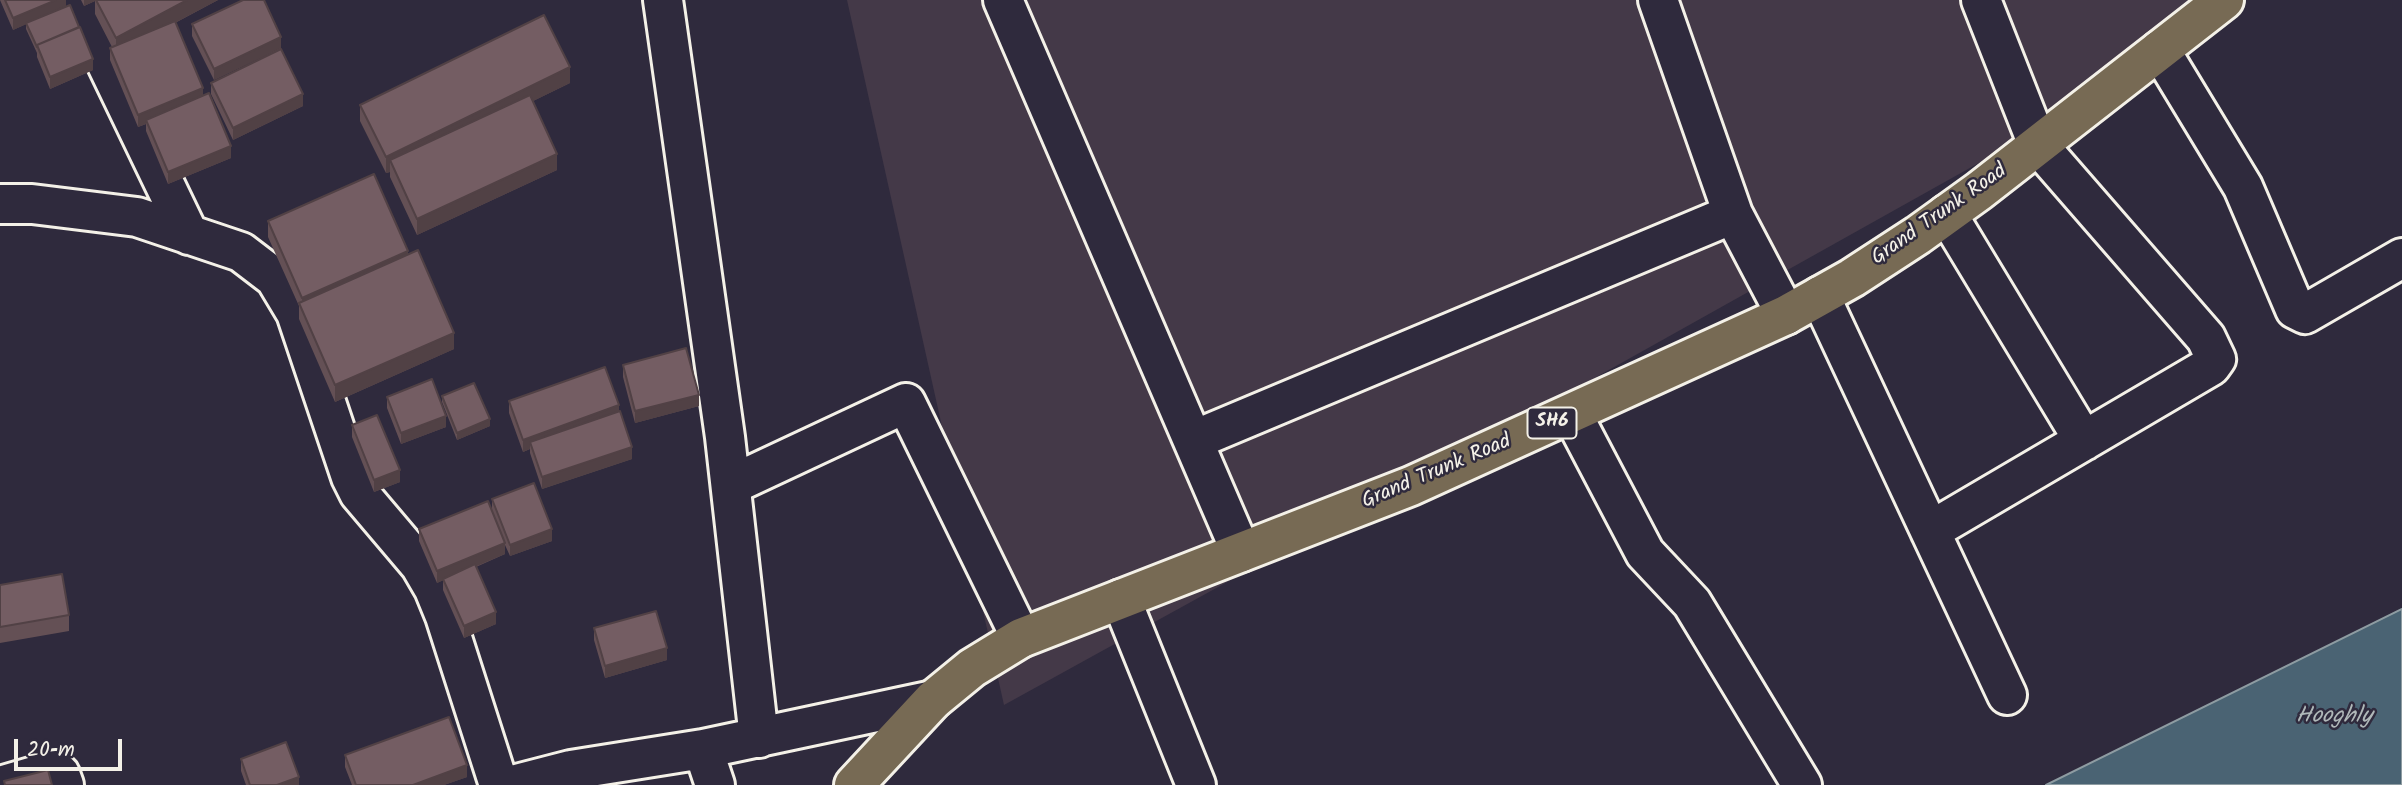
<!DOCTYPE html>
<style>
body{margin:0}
#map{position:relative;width:2402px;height:785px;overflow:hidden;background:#2f2a3d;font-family:Kalam,sans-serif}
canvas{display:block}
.scale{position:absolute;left:14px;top:739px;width:108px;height:32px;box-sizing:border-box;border:4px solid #f4f1e8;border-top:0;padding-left:9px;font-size:21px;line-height:24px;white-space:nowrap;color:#f4f1e8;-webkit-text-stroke:5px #2f2a3d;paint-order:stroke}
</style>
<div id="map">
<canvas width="2402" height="785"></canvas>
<div class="scale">20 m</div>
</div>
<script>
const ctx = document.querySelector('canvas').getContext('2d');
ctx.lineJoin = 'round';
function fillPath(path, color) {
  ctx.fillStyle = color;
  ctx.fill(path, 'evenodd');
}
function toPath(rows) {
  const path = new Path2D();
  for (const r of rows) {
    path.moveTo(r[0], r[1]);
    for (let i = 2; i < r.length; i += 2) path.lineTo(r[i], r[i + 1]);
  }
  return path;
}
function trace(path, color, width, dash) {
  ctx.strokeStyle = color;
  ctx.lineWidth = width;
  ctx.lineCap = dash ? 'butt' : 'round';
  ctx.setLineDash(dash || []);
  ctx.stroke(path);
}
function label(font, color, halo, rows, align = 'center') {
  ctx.font = font + ' Kalam,sans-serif';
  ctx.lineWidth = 5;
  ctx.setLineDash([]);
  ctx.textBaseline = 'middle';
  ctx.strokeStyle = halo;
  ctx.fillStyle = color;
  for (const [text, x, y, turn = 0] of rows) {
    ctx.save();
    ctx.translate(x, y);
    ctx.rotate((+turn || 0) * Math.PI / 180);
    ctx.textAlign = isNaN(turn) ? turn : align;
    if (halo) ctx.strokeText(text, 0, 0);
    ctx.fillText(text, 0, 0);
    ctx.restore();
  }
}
const built = toPath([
 [847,0,2208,0,2220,28,1414,479,1004,705]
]);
const water = toPath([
 [2402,609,2402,785,2046,785,2402,609]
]);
const minor = toPath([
 [76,0,189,235],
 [663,0,725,437,759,738],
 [1003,0,1241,552],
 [1658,0,1733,214,1786,315],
 [2160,50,2243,187,2295,309,2305,314,2402,258],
 [0,204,32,204,137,217,241,252,275,278,296,313,351,477,359,493,420,565,434,589,445,616,499,785],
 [1947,214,2084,441],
 [1820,296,2007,695],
 [1572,414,1645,553,1692,603,1802,785],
 [1194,440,1733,214],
 [731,485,906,403,1021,638],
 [1930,531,2211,366,2216,359,2206,338,2038,145,1981,0],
 [1121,599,1196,785],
 [703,749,715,785],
 [4,785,55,770,60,774,64,785],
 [513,785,571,770,703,749,933,700]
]);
const major = toPath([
 [854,785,933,700,972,668,1021,638,1411,486,1786,315,1852,278,1918,235,1979,191,2224,0]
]);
const wall = toPath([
 [0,0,66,0,66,7,93,70,50,89,37,57,37,53,26,29,26,24,13,30],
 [81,0,218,0,175,23,203,96,231,158,168,184,146,131,146,124,138,127,110,60,110,48,112,47,95,14,95,1,84,6],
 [192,24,281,48,303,106,233,140,211,94,211,83,279,49,214,80,192,36],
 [570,83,533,101,557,170,417,235,390,177,390,172,386,173,360,121,360,105],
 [268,221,408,254,454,349,335,402,299,319,299,306,268,237],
 [623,365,699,406,635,423,623,377],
 [442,396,490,426,457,440,442,402],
 [387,397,446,427,401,444,387,408],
 [509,401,619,412,632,459,542,489,530,453,530,449,523,452,509,413],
 [352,425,400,482,374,492,352,437],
 [492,499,552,541,510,556,505,545,505,554,476,567,496,624,464,638,443,590,443,580,437,583,419,541,419,529,492,510],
 [0,585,69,615,69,631,0,643],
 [594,628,667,660,605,678,594,640],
 [345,755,467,777,444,785,352,785,345,767],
 [241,759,299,785,246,785,241,771]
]);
const shadedWall = toPath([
 [56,0,66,0,66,7,13,30,13,18],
 [84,0,95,0,95,1,84,6],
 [187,0,218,0,116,54,116,38],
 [281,37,281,48,214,80,214,69],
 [93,59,93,70,50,89,50,77],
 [570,67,570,83,394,169,390,160,390,172,386,173,386,157],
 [203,88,203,100,146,120,146,124,138,127,138,115],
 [303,94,303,106,233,140,233,128],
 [231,146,231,158,168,184,168,172],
 [557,154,557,170,417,235,417,219],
 [408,251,408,267,302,311,302,298],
 [454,333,454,349,335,402,335,385],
 [699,395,699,406,635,423,635,411],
 [619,405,619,417,530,442,530,449,523,452,523,440],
 [446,416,446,427,401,444,401,433],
 [490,419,490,426,457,440,457,433],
 [632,447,632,459,542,489,542,477],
 [400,470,400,482,374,492,374,480],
 [552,529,552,541,510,556,510,545],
 [505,543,505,554,437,583,437,571],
 [496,612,496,624,464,638,464,626],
 [667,648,667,660,605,678,605,666],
 [467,765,467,777,444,785,413,785],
 [299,777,299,785,277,785]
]);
const building = toPath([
 [5,0,56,0,13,18,5,0],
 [96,0,187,0,116,38,96,0],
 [243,0,264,0,281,37,214,69,192,24,243,0],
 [70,5,79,27,37,45,37,47,26,23,70,5],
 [544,15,570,67,386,157,360,105,544,15],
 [175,21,203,88,138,115,110,48,175,21],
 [80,27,93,59,50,77,37,45,80,27],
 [281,49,303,94,233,128,211,83,281,49],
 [209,93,231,146,168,172,146,120,209,93],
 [530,95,557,154,417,219,390,160,530,95],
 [374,174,408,251,302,298,268,221,374,174],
 [418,250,454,333,335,385,299,303,418,250],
 [686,348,699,395,635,411,623,365,686,348],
 [605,367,619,405,523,440,509,401,605,367],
 [432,379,446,416,401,433,387,397,432,379],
 [474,383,490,419,457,433,442,396,474,383],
 [620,411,632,447,542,477,530,442,620,411],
 [377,415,400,470,374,480,352,425,377,415],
 [534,483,552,529,510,545,492,499,534,483],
 [488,501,505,543,437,571,419,529,488,501],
 [475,564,496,612,464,626,443,579,475,564],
 [62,574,69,615,0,627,0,585,62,574],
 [656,611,667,648,605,666,594,628,656,611],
 [449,717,467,765,413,785,356,785,345,755,449,717],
 [286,742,299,777,277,785,250,785,241,759,286,742],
 [48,770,52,785,5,785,4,781,48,770]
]);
const shields = [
 [1552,423,49]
];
const shieldNames = [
 ["SH6",1552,423]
];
const streetNames = [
 ["Grand Trunk Road",1940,216,-35],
 ["Grand Trunk Road",1437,473,-23]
];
const waterNames = [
 ["Hooghly",2334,718]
];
fillPath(built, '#443948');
fillPath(water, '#4a6373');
trace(water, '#8e9ca2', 2);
trace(minor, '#f4f1e8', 44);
trace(major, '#f4f1e8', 44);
trace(minor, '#2f2a3d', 38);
trace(major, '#776a54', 38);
fillPath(wall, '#645055');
fillPath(shadedWall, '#514145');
fillPath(building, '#745d63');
trace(building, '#514145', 2);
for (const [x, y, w] of shields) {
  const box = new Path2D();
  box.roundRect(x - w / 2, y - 15.5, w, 31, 5);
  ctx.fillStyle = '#2f2a3d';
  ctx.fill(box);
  trace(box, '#f4f1e8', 2);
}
label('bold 19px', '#f4f1e8', null, shieldNames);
label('21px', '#f4f1e8', '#2f2a3d', streetNames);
label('italic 23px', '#b0b8b9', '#2f2a3d', waterNames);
</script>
